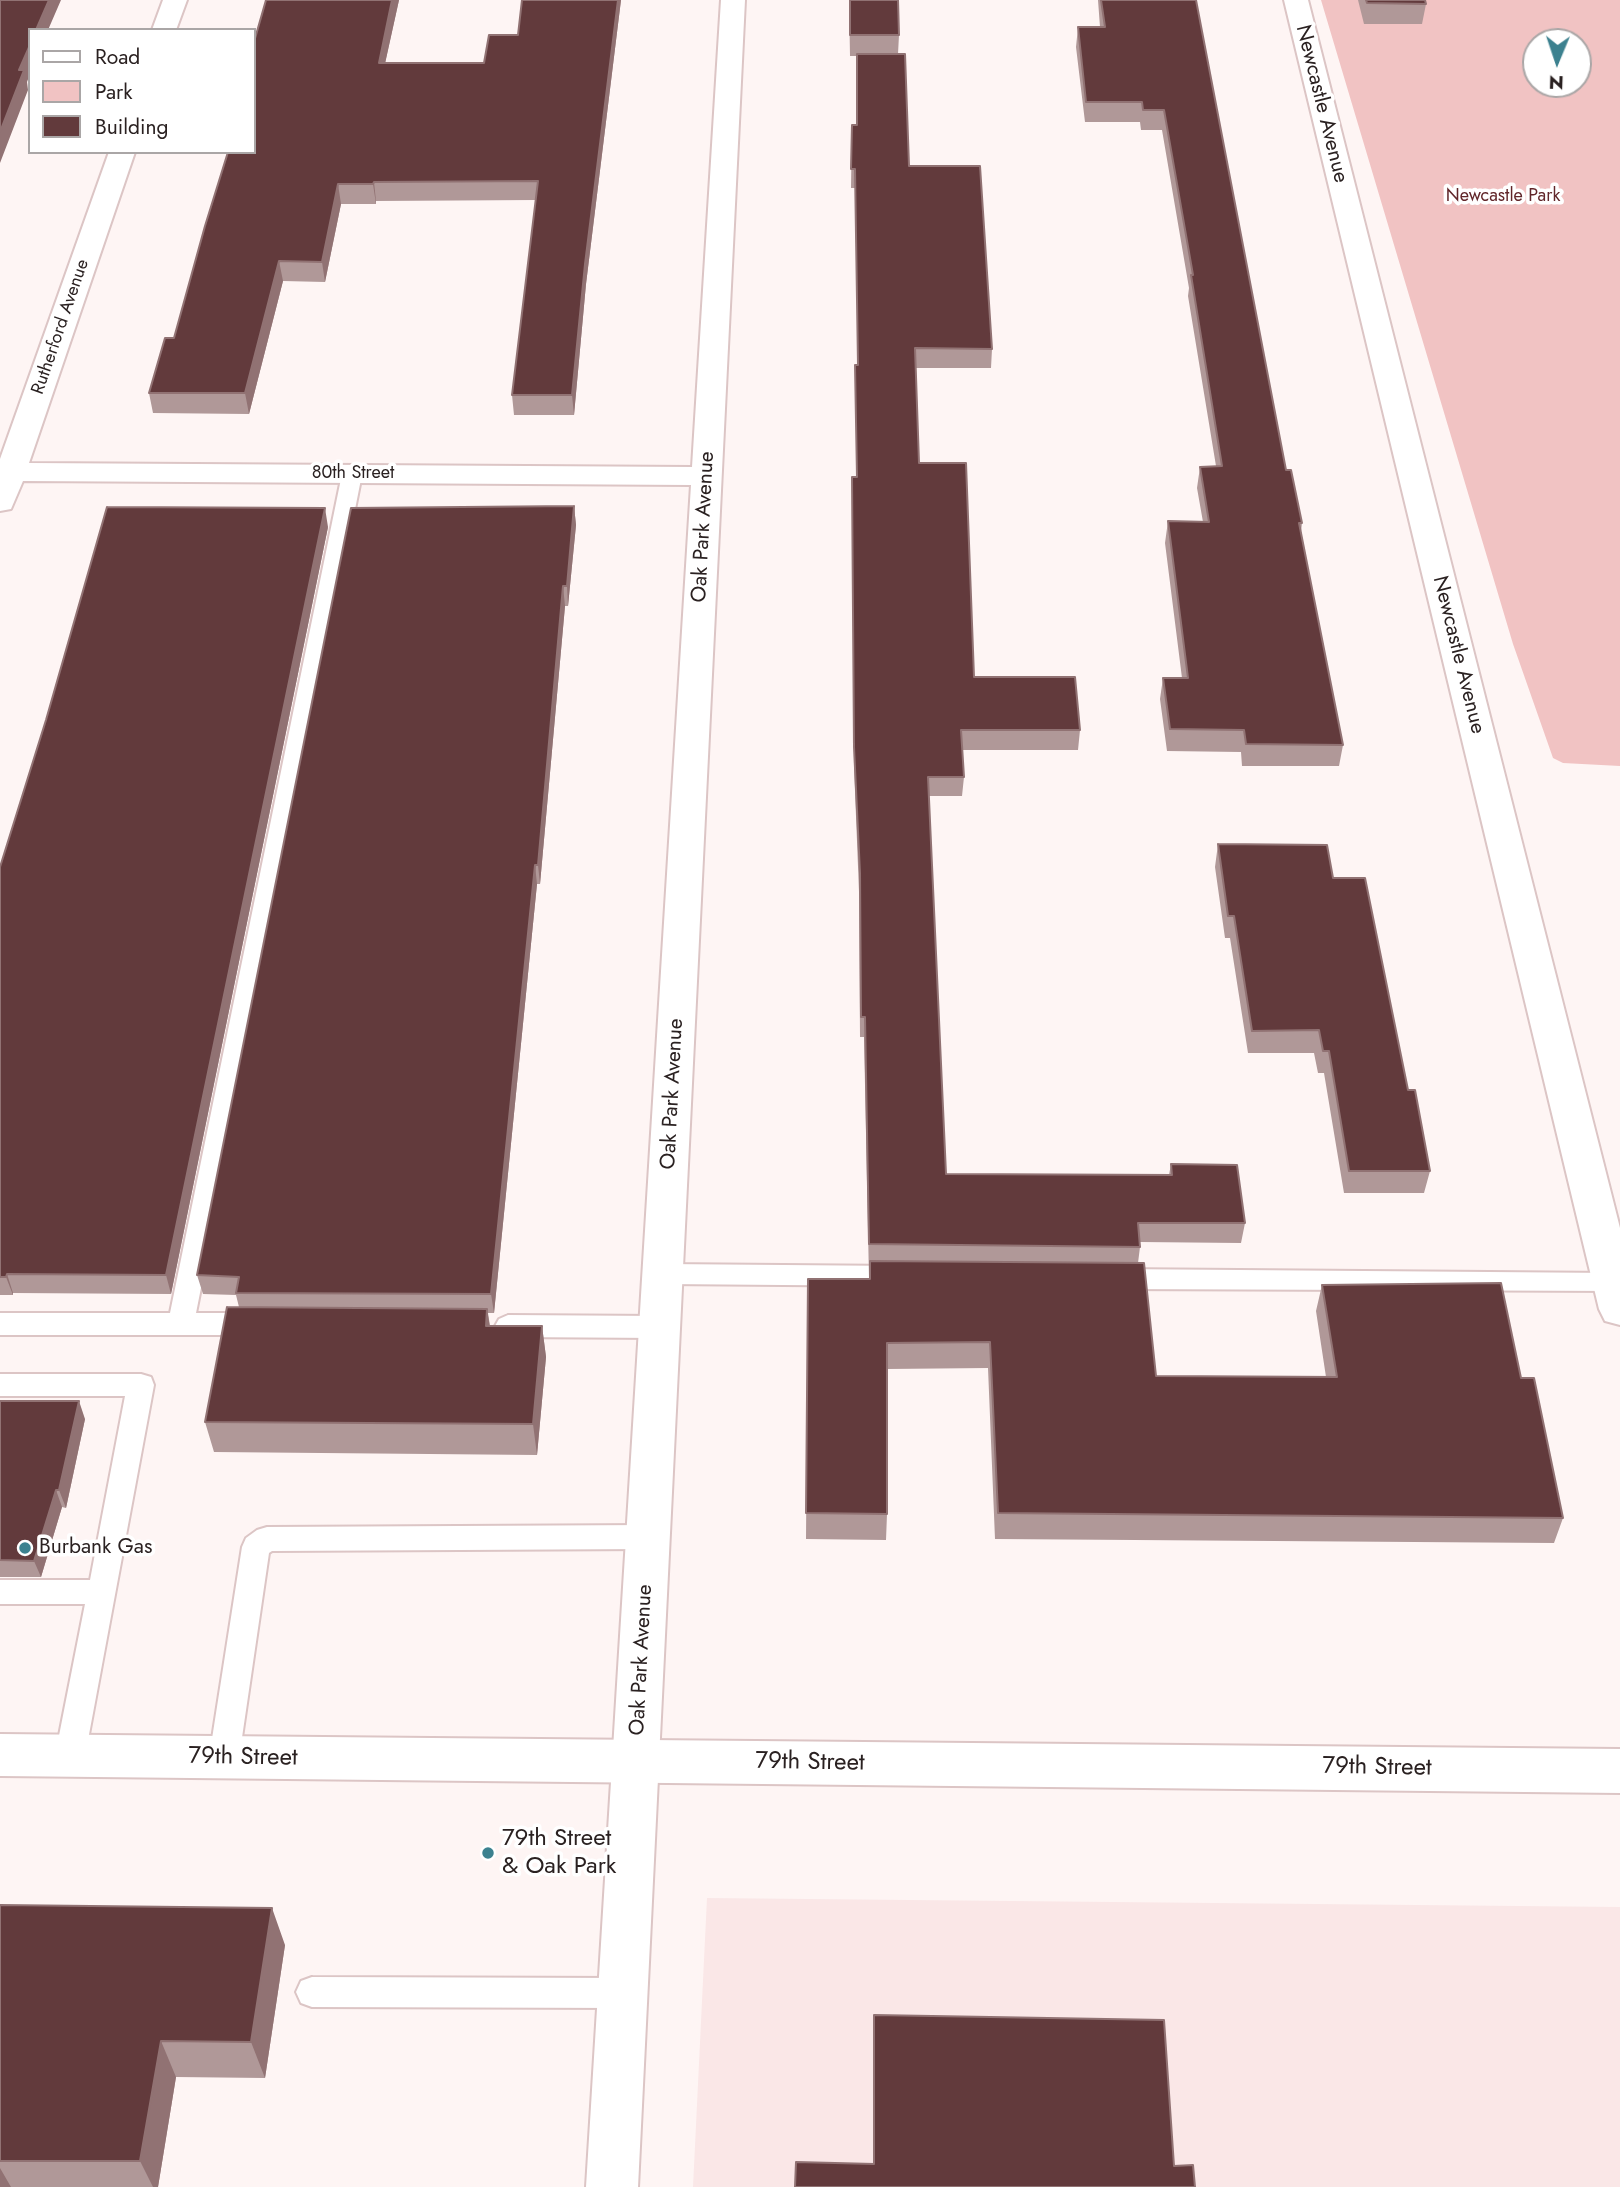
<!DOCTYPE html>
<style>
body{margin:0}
#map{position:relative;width:1620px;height:2187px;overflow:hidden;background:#fef5f4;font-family:Jost,sans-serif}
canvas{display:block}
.legend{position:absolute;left:28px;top:28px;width:228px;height:126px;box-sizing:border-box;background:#fff;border:2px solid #aaa6a6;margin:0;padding:9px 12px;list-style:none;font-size:21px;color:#2a2121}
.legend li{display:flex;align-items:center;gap:14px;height:35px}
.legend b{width:35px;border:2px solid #aaa6a6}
.north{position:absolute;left:1522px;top:28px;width:70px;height:70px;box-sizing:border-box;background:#fff;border:2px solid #aaa6a6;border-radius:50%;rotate:182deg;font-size:19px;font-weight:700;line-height:28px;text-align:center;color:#2a2121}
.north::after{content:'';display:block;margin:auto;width:24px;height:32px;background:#3c818f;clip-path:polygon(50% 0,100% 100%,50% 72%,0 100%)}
</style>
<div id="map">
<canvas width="1620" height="2187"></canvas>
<ul class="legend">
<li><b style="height:9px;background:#fff"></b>Road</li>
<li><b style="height:19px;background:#f1c3c3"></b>Park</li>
<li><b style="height:19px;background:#623a3c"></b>Building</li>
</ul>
<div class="north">N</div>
</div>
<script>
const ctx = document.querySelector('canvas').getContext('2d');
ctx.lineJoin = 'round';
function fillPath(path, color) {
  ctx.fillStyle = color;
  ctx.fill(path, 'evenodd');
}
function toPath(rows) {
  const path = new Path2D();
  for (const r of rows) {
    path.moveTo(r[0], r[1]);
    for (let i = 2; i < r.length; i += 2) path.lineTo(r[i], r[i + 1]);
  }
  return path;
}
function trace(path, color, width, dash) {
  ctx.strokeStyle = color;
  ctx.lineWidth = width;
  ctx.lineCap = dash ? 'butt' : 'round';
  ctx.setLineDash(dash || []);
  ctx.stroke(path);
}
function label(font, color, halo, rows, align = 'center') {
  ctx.font = font + ' Jost,sans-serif';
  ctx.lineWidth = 7;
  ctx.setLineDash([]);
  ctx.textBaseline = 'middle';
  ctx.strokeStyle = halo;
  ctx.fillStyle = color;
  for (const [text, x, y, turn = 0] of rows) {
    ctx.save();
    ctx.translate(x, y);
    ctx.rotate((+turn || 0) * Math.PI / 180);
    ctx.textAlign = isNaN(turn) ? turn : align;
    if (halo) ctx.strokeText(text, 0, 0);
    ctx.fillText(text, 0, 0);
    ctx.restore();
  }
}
const built = toPath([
 [707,1898,1620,1907,1620,2187,693,2187]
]);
const green = toPath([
 [1321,0,1620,0,1620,766,1563,763,1553,758,1513,644],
 [1536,42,1578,42,1578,84,1536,84]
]);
const lane = toPath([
 [352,468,362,474,196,1313,255,1313,264,1317,268,1324,264,1331,255,1335,0,1335,0,1313,170,1313,342,474,352,468],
 [664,1264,902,1266,911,1269,915,1276,911,1283,902,1286,664,1284,655,1281,651,1274,655,1267,664,1264],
 [1114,1269,1614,1273,1620,1275,1620,1291,1114,1289,1105,1286,1101,1279,1105,1272,1114,1269],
 [508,1315,660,1316,669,1320,673,1327,669,1334,660,1338,508,1337,499,1333,495,1326,499,1319,508,1315],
 [0,1374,141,1374,151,1377,154,1385,85,1756,81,1766,70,1770,59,1766,55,1756,85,1604,0,1604,0,1580,90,1580,125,1396,0,1396,0,1374],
 [649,1525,659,1529,663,1537,659,1545,649,1549,272,1551,269,1553,239,1758,235,1768,224,1772,213,1768,209,1758,242,1547,246,1538,257,1530,267,1527,649,1525],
 [312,1977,623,1978,634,1982,639,1993,634,2004,623,2008,312,2007,301,2003,296,1992,301,1981,312,1977]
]);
const street = toPath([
 [163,0,187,0,176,30,152,30,163,0],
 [721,0,745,0,638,2187,586,2187,691,485,23,481,11,509,0,511,0,459,109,152,135,152,29,463,692,467,721,0],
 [1284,0,1308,0,1620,1228,1620,1325,1605,1321,1599,1309,1284,0]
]);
const secondary = toPath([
 [0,1734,1620,1749,1620,1793,0,1776,0,1734]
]);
const wall = toPath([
 [266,0,399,0,385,63,484,63,518,35,522,0,621,0,586,284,574,415,514,415,512,395,536,200,376,201,376,204,341,204,325,282,283,281,249,414,153,413,149,393,174,338,254,152],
 [849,0,899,35,898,54,909,166,992,349,991,368,916,368,919,463,974,677,1080,730,1078,750,962,750,964,777,962,796,928,796,946,1174,1169,1175,1171,1164,1245,1223,1241,1243,1140,1242,1140,1247,1138,1263,1156,1376,1326,1377,1316,1311,1322,1285,1521,1378,1563,1518,1554,1543,995,1539,988,1368,887,1369,887,1514,886,1540,806,1539,808,1279,869,1279,864,1037,860,1037,859,892,854,766,852,496,857,477,855,384,855,365,858,365,855,188,851,188,852,125,857,125,857,56,850,56],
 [1098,0,1196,0,1286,470,1302,523,1301,532,1343,745,1339,766,1242,766,1241,752,1167,751,1160,699,1163,678,1182,678,1165,543,1168,521,1203,522,1197,488,1200,467,1216,466,1188,296,1189,288,1162,130,1141,130,1140,122,1085,122,1076,47,1078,27,1100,27],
 [1358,0,1425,0,1426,4,1422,24,1364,24],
 [574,506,576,525,568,606,565,606,540,884,537,884,494,1313,488,1313,490,1326,542,1326,546,1357,537,1455,214,1452,205,1422,239,1307,236,1295,203,1294,197,1275],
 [328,527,171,1294,13,1293,13,1295,0,1295,0,867],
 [1218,844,1333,878,1408,1090,1430,1171,1424,1193,1344,1193,1324,1073,1318,1073,1314,1053,1248,1053,1230,938,1225,938,1215,867],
 [0,1401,85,1419,66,1508,62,1507,41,1577,0,1577],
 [0,1905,285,1945,265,2078,176,2077,158,2187,0,2187],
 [874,2015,1174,2166,873,2164,873,2048]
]);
const shadedWall = toPath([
 [49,0,61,0,48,30,36,30],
 [392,0,399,0,381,82,379,63],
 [618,0,621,0,586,284,574,415,572,395,585,264],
 [30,45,30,74,27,82,28,90,0,163,0,132,19,70],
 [374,182,376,201,376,204,373,184],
 [338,184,341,204,325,282,322,262],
 [279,261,283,281,249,414,245,393],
 [574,506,576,525,568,606,567,586],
 [325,508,328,527,171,1294,166,1275],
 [563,586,565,606,540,884,538,865],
 [535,865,537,884,494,1313,491,1294],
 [7,1274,13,1293,13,1295,6,1277],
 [487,1309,492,1340,486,1326],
 [542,1326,546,1357,537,1455,533,1424],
 [79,1401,85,1419,66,1508,59,1490],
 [56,1490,62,1507,41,1577,34,1561],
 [272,1908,285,1945,265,2078,251,2042],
 [161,2041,176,2077,158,2187,153,2187,140,2161],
 [0,2168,11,2187,0,2187]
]);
const building = toPath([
 [0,0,49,0,36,30,30,30,30,45,19,70,24,70,0,132,0,0],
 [266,0,392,0,379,63,484,63,489,35,518,35,522,0,618,0,585,264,572,395,512,395,538,181,374,182,373,184,338,184,322,262,279,261,245,393,149,393,165,338,174,338,205,226,228,152,254,152,254,42,266,0],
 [850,0,898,0,899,35,850,35,850,0],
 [1101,0,1196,0,1286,470,1291,470,1302,523,1299,523,1343,745,1246,744,1244,730,1170,729,1163,678,1188,678,1168,521,1209,522,1200,467,1222,466,1191,275,1193,275,1164,110,1143,110,1142,102,1086,102,1078,27,1105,27,1101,0],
 [1366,0,1425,0,1426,4,1367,3,1366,0],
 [857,54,905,54,909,166,980,166,992,349,915,348,919,463,966,463,974,677,1075,677,1080,730,961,730,964,777,928,777,946,1174,1172,1175,1171,1164,1237,1165,1245,1223,1138,1223,1140,1247,869,1244,865,1017,861,1017,860,873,854,747,852,477,857,477,855,365,858,365,855,169,851,169,852,125,857,125,857,54],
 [574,506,567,586,563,586,538,865,535,865,491,1294,236,1293,239,1277,197,1275,351,508,574,506],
 [107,507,325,508,166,1275,7,1274,6,1277,0,1277,0,867,46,720,107,507],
 [1218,844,1327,845,1333,878,1365,878,1408,1090,1415,1090,1430,1171,1349,1171,1329,1051,1323,1051,1319,1030,1252,1031,1234,916,1228,916,1218,844],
 [870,1261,1144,1263,1156,1376,1337,1377,1322,1285,1501,1283,1521,1378,1534,1378,1563,1518,998,1513,990,1342,887,1343,887,1514,806,1513,808,1279,870,1279,870,1261],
 [227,1307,487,1309,486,1326,542,1326,533,1424,205,1422,227,1307],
 [0,1401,79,1401,59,1490,56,1490,34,1561,0,1560,0,1401],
 [0,1905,272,1908,251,2042,161,2041,140,2161,0,2161,0,1905],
 [874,2015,1164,2020,1174,2166,1193,2165,1195,2187,795,2187,796,2162,874,2164,874,2015]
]);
const markers = [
 [25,1548,7,"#3c818f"],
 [488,1853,7,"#3c818f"]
];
const farParknames = [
 ["Newcastle Park",1503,197]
];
const farStreetnames = [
 ["Rutherford Avenue",61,327,-71],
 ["80th Street",353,474]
];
const streetNames = [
 ["Newcastle Avenue",1321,104,76],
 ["Oak Park Avenue",704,527,-87],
 ["Newcastle Avenue",1458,655,76],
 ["Oak Park Avenue",673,1094,-87],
 ["Oak Park Avenue",642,1660,-87]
];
const poiNames = [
 ["Burbank Gas",39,1548]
];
const nearStreetnames = [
 ["79th Street",243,1758,1],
 ["79th Street",810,1763,1],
 ["79th Street",1377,1768,1]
];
const nearPoinames = [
 ["79th Street",502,1839],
 ["& Oak Park",502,1867]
];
fillPath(built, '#fae7e7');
fillPath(green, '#f1c3c3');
trace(lane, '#dcc5c5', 4);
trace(street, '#dcc5c5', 4);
trace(secondary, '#dcc5c5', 4);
fillPath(lane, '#fff');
fillPath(street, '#fff');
fillPath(secondary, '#fff');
fillPath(wall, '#b09898');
fillPath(shadedWall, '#917273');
fillPath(building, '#623a3c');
trace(building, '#917273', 2);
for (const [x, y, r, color] of markers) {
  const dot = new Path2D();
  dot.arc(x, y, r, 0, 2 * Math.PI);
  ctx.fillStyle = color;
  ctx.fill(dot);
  trace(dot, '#fff', 2.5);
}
label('18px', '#61262a', '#fff', farParknames);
label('18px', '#2a2121', '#fff', farStreetnames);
label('21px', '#2a2121', '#fff', streetNames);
label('21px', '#2a2121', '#fff', poiNames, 'left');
label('24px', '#2a2121', '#fff', nearStreetnames);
label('24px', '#2a2121', '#fff', nearPoinames, 'left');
</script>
